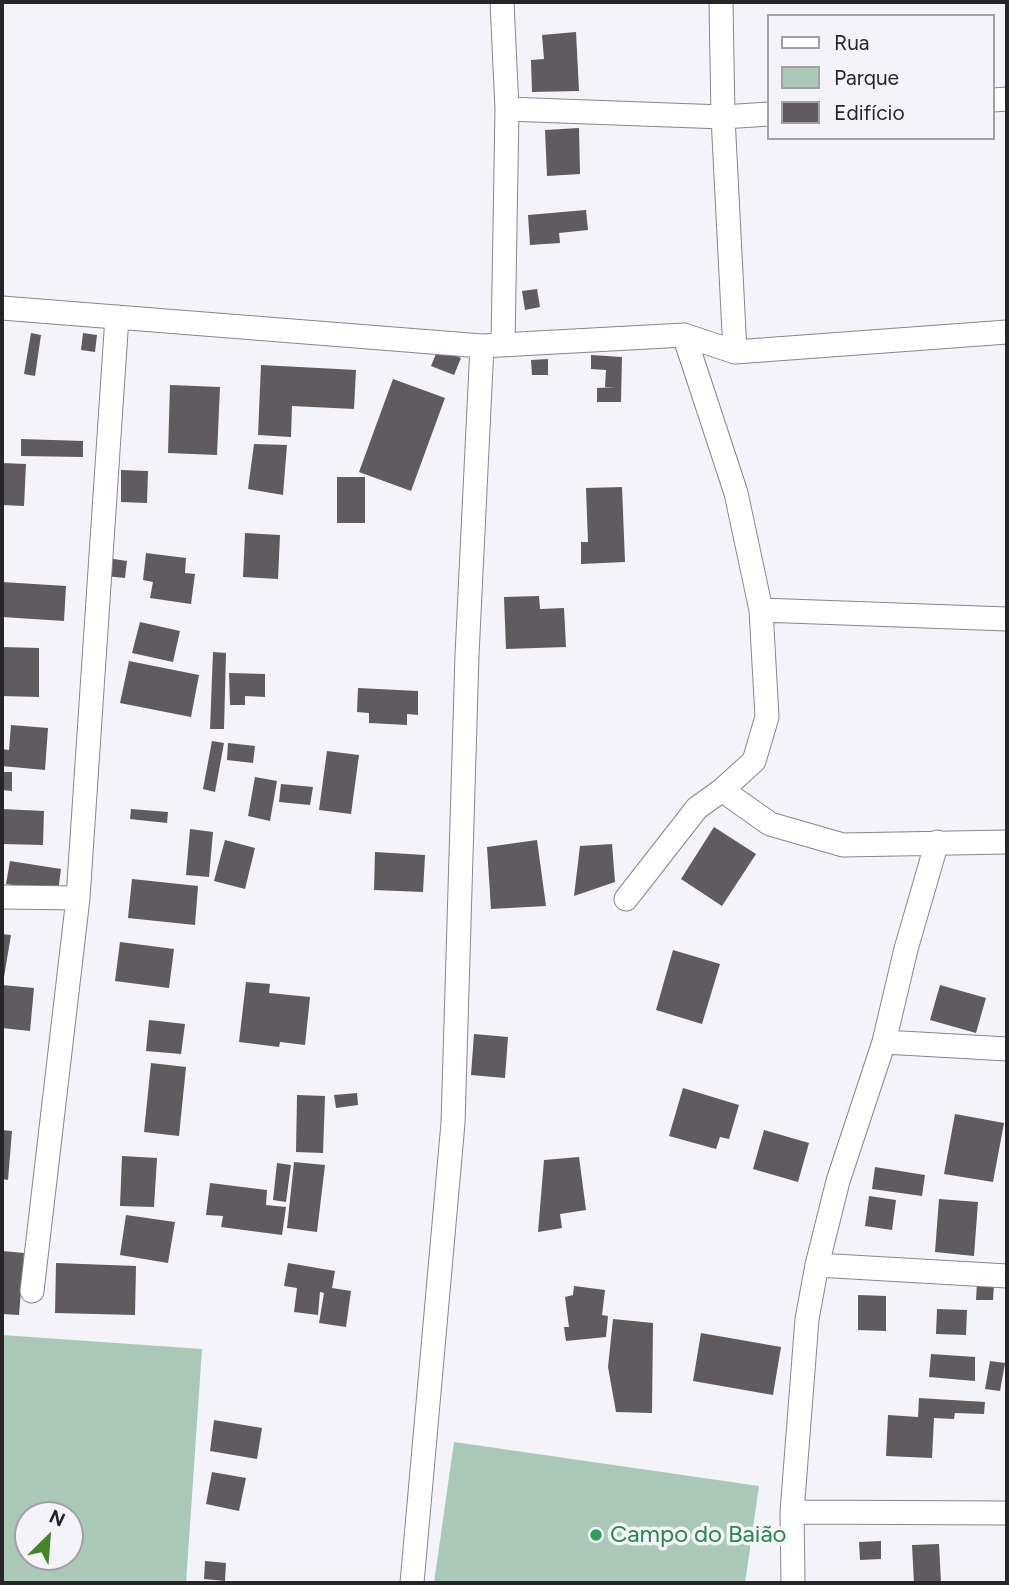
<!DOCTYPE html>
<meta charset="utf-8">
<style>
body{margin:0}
#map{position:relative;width:1009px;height:1585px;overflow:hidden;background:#f3f3f9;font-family:Figtree,sans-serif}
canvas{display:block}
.frame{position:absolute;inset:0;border:4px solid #262628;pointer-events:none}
.legend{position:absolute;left:767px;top:14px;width:228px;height:126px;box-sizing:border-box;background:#f3f3f9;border:2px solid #a1a1a5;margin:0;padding:9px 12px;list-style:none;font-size:21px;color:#262628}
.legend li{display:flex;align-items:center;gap:14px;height:35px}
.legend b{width:35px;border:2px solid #a1a1a5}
.north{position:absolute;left:14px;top:1501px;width:70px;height:70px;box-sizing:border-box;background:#f3f3f9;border:2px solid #a1a1a5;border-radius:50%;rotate:25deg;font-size:19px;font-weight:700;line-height:28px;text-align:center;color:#262628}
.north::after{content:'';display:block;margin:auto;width:24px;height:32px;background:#438527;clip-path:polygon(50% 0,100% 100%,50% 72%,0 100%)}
</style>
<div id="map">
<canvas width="1009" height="1585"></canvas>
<div class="frame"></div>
<ul class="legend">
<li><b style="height:9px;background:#fff"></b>Rua</li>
<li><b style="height:19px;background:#aac8b7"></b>Parque</li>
<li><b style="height:19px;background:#5f5b5f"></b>Edifício</li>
</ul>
<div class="north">N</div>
</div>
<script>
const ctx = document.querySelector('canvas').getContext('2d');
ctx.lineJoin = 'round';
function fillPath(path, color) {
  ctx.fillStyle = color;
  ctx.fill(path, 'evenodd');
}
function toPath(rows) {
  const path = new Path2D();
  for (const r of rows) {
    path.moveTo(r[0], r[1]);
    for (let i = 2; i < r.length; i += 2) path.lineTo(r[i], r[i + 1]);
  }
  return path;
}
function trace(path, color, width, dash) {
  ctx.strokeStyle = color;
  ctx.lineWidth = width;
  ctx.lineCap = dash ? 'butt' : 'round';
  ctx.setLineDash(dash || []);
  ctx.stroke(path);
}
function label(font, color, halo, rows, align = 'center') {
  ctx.font = font + ' Figtree,sans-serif';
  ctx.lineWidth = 7;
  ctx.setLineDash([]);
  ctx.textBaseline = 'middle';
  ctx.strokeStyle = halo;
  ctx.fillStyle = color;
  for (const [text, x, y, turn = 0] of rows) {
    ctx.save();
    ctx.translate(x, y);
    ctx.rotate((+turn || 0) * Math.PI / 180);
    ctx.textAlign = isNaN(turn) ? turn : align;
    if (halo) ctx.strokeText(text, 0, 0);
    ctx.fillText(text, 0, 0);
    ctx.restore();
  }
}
const green = toPath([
 [2,1335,202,1349,186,1583,2,1583],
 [28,1515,70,1515,70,1557,28,1557],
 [454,1442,759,1486,745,1583,434,1583]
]);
const building = toPath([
 [576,32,579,91,532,92,531,60,544,59,542,35],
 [579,128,580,174,547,176,545,130],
 [586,210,588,230,559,233,560,243,530,245,528,215],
 [537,289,540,307,525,310,522,291],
 [31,333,41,335,35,376,24,374],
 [83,333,97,335,95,352,81,350],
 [438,349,461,358,454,375,431,366],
 [591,355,622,357,621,402,597,402,597,388,616,387,605,387,606,370,591,369],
 [548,359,548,375,532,375,531,360],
 [261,365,356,370,354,409,292,406,291,437,258,435],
 [393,379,445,398,411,491,359,472],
 [170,385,220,387,217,455,168,453],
 [21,439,83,441,83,457,21,456],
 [254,444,287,445,283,495,248,489],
 [2,463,26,464,24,506,2,505],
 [121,470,148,471,147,503,121,502],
 [337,477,365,477,365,523,337,523],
 [622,487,625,562,581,564,581,542,588,542,586,488],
 [245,533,280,535,278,579,243,577],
 [146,553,186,558,185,573,195,574,191,604,150,598,153,582,143,580],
 [107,558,127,561,125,578,105,576],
 [2,582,66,586,64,621,2,617],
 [539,596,540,609,564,608,566,647,506,649,504,597],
 [140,622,180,631,173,662,132,653],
 [2,647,39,648,39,697,2,696],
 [213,652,226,653,224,729,210,729],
 [129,661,199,675,191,717,120,703],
 [229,673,265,674,265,697,245,696,245,705,230,705],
 [358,688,418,691,418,715,407,714,407,725,369,723,369,713,357,712],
 [11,725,48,728,45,770,2,766,2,749,9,750],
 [212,741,224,743,215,792,203,789],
 [228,743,255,746,253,763,227,760],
 [327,751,359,755,351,814,319,810],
 [2,772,12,772,12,791,2,790],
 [255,777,277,781,270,821,248,816],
 [281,784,313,787,310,805,279,802],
 [2,809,44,811,43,845,2,844],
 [131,809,168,812,167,823,130,819],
 [714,827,756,854,722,906,681,879],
 [190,829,213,832,209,877,186,875],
 [225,840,255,848,245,889,214,881],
 [537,840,546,906,491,909,487,847],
 [612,844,615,882,574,896,580,846],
 [375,852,425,855,423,892,374,890],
 [10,861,61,869,58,892,6,884],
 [132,879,198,886,195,925,128,918],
 [2,934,11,935,3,983,2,983],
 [120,942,174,949,169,988,115,981],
 [673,950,720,964,702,1024,656,1010],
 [246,982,270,984,269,993,310,997,305,1045,280,1042,279,1047,239,1042],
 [2,985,34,988,30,1031,2,1028],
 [940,985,986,998,976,1033,930,1020],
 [149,1020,185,1024,181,1054,146,1051],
 [474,1034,508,1037,505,1078,471,1075],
 [151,1063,186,1067,179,1136,144,1132],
 [683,1088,739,1105,729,1139,720,1137,716,1149,669,1136],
 [357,1093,358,1105,336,1108,334,1095],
 [297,1095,325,1096,323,1153,296,1152],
 [955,1114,1004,1123,993,1182,944,1174],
 [2,1130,12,1131,8,1180,2,1179],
 [764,1130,809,1143,798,1182,753,1169],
 [122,1156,157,1158,154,1207,120,1206],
 [579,1157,586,1210,560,1214,562,1228,538,1232,544,1160],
 [294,1162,325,1165,317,1232,287,1228],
 [277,1163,291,1165,286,1202,273,1200],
 [875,1167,925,1175,922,1196,872,1189],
 [210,1183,267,1190,266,1205,286,1207,282,1235,221,1227,223,1216,206,1215],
 [869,1196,896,1200,892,1230,865,1226],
 [939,1199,978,1202,974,1256,935,1252],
 [126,1215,175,1222,168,1263,120,1255],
 [2,1251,24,1253,19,1315,2,1314],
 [56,1263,136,1266,135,1315,55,1313],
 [288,1263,335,1271,332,1288,351,1291,346,1327,319,1323,324,1293,320,1292,318,1315,294,1312,297,1288,284,1286],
 [977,1283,994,1284,993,1300,976,1300],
 [574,1286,605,1290,602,1315,608,1316,606,1337,566,1341,564,1327,569,1327,565,1297,573,1295],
 [858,1295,886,1296,886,1331,858,1330],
 [937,1309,967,1310,966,1335,936,1334],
 [613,1319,653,1323,652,1413,616,1412,608,1367],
 [701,1333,781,1347,773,1395,693,1381],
 [931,1354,975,1357,975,1381,929,1377],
 [990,1361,1005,1363,1000,1391,985,1389],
 [919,1398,985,1402,984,1414,955,1413,954,1419,934,1418,932,1458,886,1456,888,1415,918,1417],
 [214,1420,262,1428,257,1459,210,1451],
 [212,1472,246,1478,239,1511,206,1504],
 [881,1541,881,1559,860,1560,859,1542],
 [939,1544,941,1583,914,1583,912,1545],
 [205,1561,226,1563,225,1581,204,1579]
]);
const minor = toPath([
 [502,2,507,109,503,345],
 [721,2,723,117,735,352],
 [993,100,1007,99],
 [507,109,723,117,769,114],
 [2,308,482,346,684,335,735,352,1007,332],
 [761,610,1007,619],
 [722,790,770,824,843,845,1007,842],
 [2,897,78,898],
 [626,899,697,808,722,790,754,761,767,717,761,610,736,493,684,335],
 [884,1042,1007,1049],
 [817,1265,1007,1276],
 [32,1291,78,898,117,317],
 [792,1512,1007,1513],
 [412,1583,453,1123,467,655,482,346],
 [793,1583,792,1512,807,1319,817,1265,838,1181,884,1042,906,949,937,842]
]);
const markers = [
 [596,1535,7,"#2e9e5b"]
];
const leisureNames = [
 ["Campo do Baião",610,1535]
];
fillPath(green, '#aac8b7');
fillPath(building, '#5f5b5f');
trace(minor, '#86868c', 25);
trace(minor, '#fff', 23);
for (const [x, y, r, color] of markers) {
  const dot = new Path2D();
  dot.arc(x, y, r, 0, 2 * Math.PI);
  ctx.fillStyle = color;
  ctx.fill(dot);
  trace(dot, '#f3f3f9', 2.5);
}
label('24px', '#27864d', '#f3f3f9', leisureNames, 'left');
</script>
